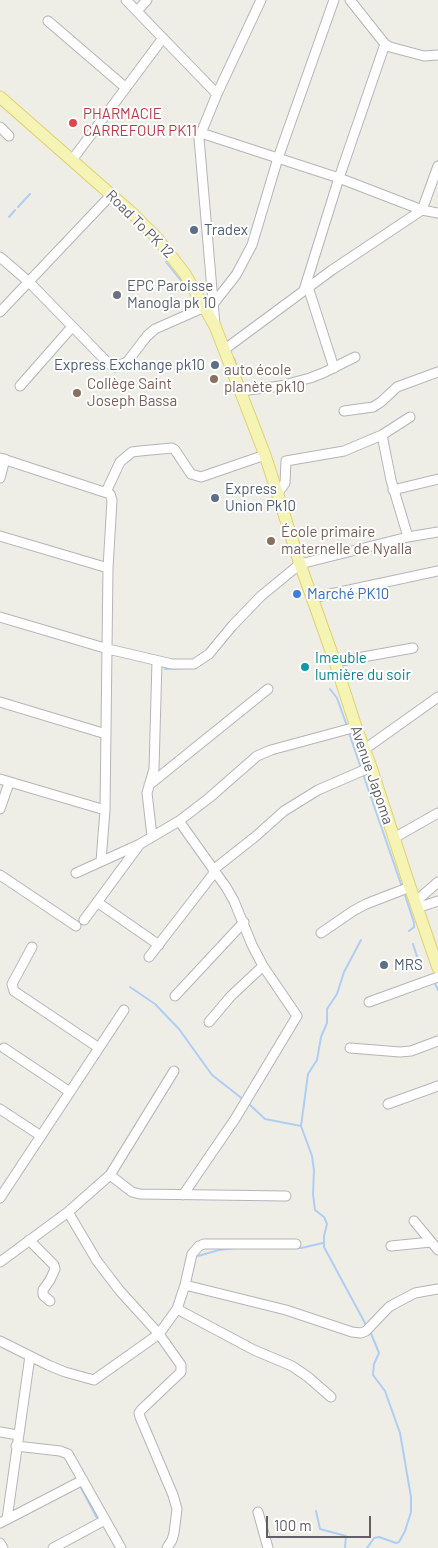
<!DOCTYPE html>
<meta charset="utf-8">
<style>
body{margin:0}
#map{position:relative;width:438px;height:1548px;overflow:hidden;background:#eeeee7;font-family:Barlow,sans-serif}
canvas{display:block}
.scale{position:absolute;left:266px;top:1516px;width:105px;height:22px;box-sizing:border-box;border:2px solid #5e6065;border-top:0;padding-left:6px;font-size:15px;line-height:18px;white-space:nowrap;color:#5e6065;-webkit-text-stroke:4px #fff;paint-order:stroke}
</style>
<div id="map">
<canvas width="438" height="1548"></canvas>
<div class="scale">100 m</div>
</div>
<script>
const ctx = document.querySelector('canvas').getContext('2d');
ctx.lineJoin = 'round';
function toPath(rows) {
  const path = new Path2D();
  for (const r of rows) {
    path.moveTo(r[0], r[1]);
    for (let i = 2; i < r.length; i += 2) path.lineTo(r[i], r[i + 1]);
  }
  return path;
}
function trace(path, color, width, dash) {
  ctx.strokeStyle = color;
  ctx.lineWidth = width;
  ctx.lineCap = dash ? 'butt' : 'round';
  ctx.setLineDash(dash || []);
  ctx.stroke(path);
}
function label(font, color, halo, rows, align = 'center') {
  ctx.font = font + ' Barlow,sans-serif';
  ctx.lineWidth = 4;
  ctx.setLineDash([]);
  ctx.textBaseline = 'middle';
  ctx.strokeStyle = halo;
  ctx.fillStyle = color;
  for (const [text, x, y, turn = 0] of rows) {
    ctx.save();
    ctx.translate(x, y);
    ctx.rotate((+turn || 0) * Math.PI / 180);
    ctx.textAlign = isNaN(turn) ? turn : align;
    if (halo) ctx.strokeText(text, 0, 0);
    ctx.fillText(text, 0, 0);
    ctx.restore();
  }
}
const stream = toPath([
 [18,207,30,194],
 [9,217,15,210],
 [166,262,186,287],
 [234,358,239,373],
 [165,669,187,668],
 [330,689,337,698,347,726],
 [349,733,361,768],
 [363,774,402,887],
 [405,895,414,923,414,927,409,931],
 [361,940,344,972,337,994,327,1009,327,1023,321,1037,317,1060,308,1074,301,1126,312,1156,314,1170,313,1194,315,1210,324,1217,327,1224,324,1236,324,1247,366,1325],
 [413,944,420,966],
 [434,981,438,990],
 [130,987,155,1004,179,1029,212,1075,244,1100],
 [248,1103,265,1119,301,1126],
 [295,1248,301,1248,323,1243],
 [198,1256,219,1250,235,1248],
 [79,1484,98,1520],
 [316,1511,320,1529,346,1536,345,1548],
 [367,1548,374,1538,379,1537,396,1543,399,1542,405,1531,411,1512,411,1497,400,1433,385,1391,373,1375,374,1364,379,1353,370,1331]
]);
const minor = toPath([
 [126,0,217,94],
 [350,0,385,44,390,47,424,56,438,55],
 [137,11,147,0],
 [48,21,126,88],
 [0,127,9,136],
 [201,133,339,178,422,210,438,213],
 [72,160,163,38],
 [0,257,29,282,108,363,115,367,127,362,147,336,155,329,205,307],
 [308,287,334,368],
 [304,290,339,178,385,44],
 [214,303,236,275,252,245,278,158,334,0],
 [0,312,111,195],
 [215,325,199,138,217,94,261,0],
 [225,349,332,270,422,210,438,166],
 [20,386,71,328],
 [241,391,280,386,310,378,323,373,355,357],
 [344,411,373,407,381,402,397,387,438,372],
 [382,435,391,480,408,537],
 [0,458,110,494,112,500,108,568,105,810,0,779],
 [0,478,5,459],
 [393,490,438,479],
 [106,492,120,462,132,452,140,451,172,448,175,450,191,474,201,477,265,455],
 [277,494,285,483,286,461,344,451,382,435,410,417],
 [0,536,108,568],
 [312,598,438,571],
 [0,617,108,649,172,664,194,664,209,654,233,625,261,596,300,564,408,537,438,532],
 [335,662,413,648],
 [0,702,106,734],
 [365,749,438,697],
 [149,785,268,689],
 [0,809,9,783],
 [179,821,226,887,234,901,252,945,263,966,297,1016,235,1119,183,1195],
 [152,836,147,793,154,769,157,661],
 [394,838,438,813],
 [101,861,105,810],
 [213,870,256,836,284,811,318,790,371,767],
 [76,873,140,844],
 [0,875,76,926],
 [97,902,159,945],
 [415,902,438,882],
 [417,908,438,901],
 [84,920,140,844,179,821,209,798,257,756,271,750,356,727],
 [321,933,353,911,366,904,410,887],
 [32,947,12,984,14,991,99,1048],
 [149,957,214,873],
 [175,996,244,922],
 [369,1002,438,977],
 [209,1022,231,996,263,966],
 [4,1048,70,1092],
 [350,1048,400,1052,411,1051,438,1041],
 [388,1104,438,1086],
 [0,1109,41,1136],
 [110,1175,132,1192,140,1194,286,1196],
 [0,1198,124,1010],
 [68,1212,97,1261,120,1291,159,1334,181,1365,181,1372,141,1410,139,1413,140,1417,173,1495,177,1509,174,1533,172,1540,167,1548],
 [414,1221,438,1250],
 [29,1240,54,1265,55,1269,50,1280,43,1290,43,1295,50,1301],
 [391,1246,431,1242],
 [0,1262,68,1212,110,1175,174,1071],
 [185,1285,286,1310,352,1332,361,1333,366,1331,389,1307,396,1303,415,1293,438,1289],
 [177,1309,254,1350,292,1366,308,1377,331,1397],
 [0,1341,48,1365,65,1372,94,1380,159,1334,177,1309,185,1285,192,1254,199,1246,204,1244,296,1244],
 [0,1432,18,1435],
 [16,1446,60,1451,68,1454,121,1548],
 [258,1512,268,1548],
 [7,1519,30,1356],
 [0,1523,83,1480],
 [0,1543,3,1548],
 [53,1548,105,1520]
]);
const major = toPath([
 [0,97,133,214,157,238,185,274,215,326,265,455,300,564,335,662,356,727,371,767,410,887,438,968]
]);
const markers = [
 [73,123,5,"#e0444e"],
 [194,230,5,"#5c6f8a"],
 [117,295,5,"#6b7280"],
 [215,365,5,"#5c6f8a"],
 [214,379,5,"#8d6e63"],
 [77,393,5,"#8d6e63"],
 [215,498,5,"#5c6f8a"],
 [271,541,5,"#8d6e63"],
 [297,594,5,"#3f7fe0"],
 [305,667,5,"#0f9aa8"],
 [384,965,5,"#5c6f8a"]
];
const healthNames = [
 ["PHARMACIE",83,114],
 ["CARREFOUR PK11",83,131]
];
const streetNames = [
 ["Road To PK 12",140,224,45],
 ["Avenue Japoma",372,775,71]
];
const serviceNames = [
 ["Tradex",204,230],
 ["Express Exchange pk10",205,365,"right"],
 ["Express",225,489],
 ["Union Pk10",225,506],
 ["MRS",394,965]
];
const worshipNames = [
 ["EPC Paroisse",127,286],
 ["Manogla pk 10",127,303]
];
const educationNames = [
 ["auto école",224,370],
 ["planète pk10",224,387],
 ["Collège Saint",87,384],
 ["Joseph Bassa",87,401],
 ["École primaire",281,532],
 ["maternelle de Nyalla",281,549]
];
const shopNames = [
 ["Marché PK10",307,594]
];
const cultureNames = [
 ["Imeuble",315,658],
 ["lumière du soir",315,675]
];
trace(stream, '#b0cdf5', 2);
trace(minor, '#b4b5b9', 11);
trace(major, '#e1d06e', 13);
trace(minor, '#fff', 9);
trace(major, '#f5f4b5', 11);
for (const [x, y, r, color] of markers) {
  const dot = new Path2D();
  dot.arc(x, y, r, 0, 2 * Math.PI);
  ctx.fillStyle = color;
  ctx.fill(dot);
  trace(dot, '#fff', 2);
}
label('15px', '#be3a42', '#fff', healthNames, 'left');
label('15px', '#5e6065', '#fff', streetNames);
label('15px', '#4e5e75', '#fff', serviceNames, 'left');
label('15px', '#5b616d', '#fff', worshipNames, 'left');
label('15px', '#785e54', '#fff', educationNames, 'left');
label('15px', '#366cbe', '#fff', shopNames, 'left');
label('15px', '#0d838f', '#fff', cultureNames, 'left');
</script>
